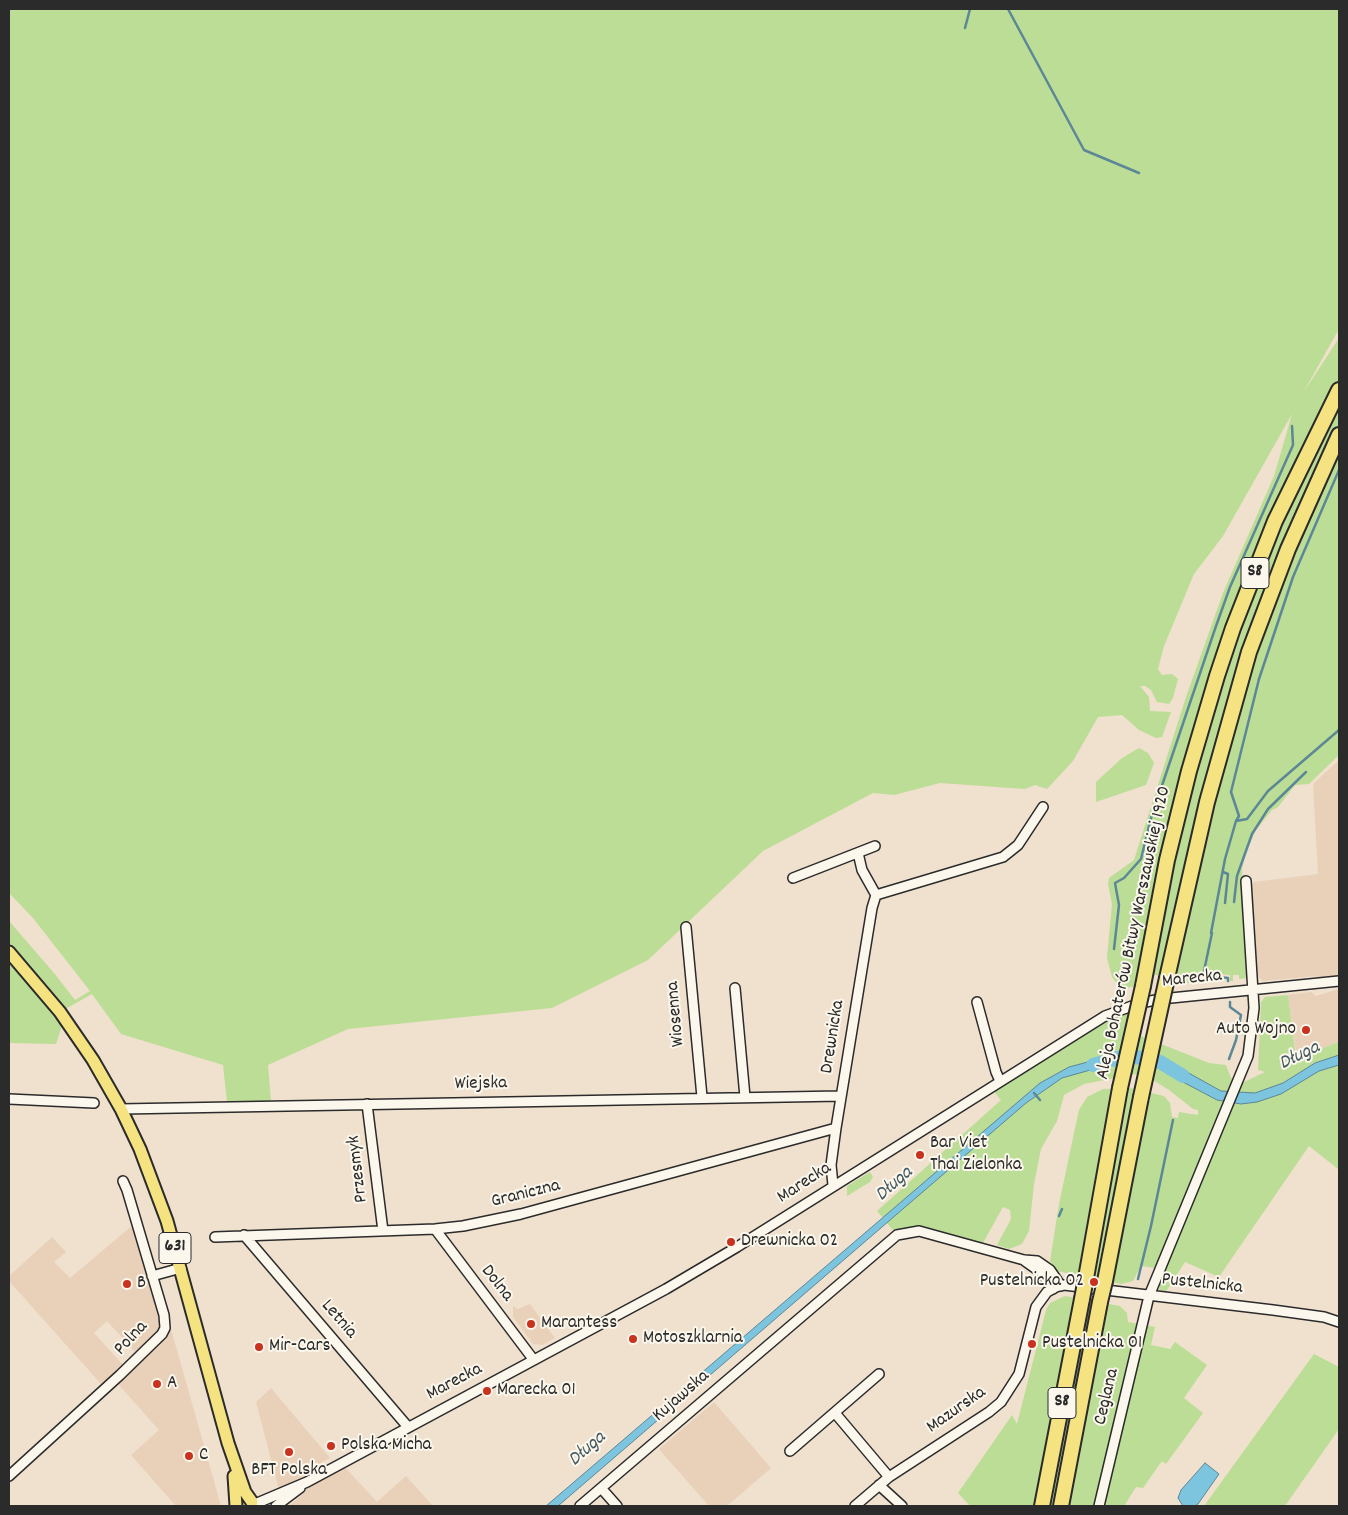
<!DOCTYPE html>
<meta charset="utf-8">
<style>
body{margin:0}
#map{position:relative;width:1348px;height:1515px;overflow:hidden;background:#f0e0ce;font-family:Dekko,sans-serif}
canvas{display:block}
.frame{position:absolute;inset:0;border:10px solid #2b2b2b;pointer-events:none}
</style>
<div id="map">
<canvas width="1348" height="1515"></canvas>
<div class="frame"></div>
</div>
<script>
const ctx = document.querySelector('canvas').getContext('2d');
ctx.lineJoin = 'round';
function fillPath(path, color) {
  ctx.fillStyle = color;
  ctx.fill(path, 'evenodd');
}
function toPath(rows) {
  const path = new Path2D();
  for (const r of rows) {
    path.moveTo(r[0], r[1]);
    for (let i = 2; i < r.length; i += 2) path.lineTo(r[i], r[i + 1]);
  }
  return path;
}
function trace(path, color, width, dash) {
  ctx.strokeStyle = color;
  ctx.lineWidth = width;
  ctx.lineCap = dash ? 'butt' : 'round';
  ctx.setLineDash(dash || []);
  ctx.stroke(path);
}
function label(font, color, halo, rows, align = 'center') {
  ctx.font = font + ' Dekko,sans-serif';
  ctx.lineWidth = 4;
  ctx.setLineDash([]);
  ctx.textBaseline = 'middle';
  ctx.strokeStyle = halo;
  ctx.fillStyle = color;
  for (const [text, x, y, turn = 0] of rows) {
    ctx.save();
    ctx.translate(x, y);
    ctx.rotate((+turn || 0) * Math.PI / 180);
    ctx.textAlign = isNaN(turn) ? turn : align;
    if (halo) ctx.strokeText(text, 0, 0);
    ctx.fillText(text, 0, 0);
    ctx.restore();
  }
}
const built = toPath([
 [1339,760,1339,981,1317,983,1316,976,1263,981,1258,976,1251,885,1254,882,1318,874,1313,784],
 [1339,989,1339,1042,1299,1057,1296,1053,1288,995,1311,992,1316,996],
 [133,1225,160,1322,158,1333,137,1354,107,1321,94,1333,124,1366,102,1385,9,1281,9,1276,52,1237,66,1252,54,1262,70,1278],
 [530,1304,555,1338,542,1345,533,1344,513,1317,513,1306,518,1309],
 [171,1329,221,1506,176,1506,131,1455,159,1430,119,1385],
 [271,1388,330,1458,322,1462,321,1466,279,1490,256,1402],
 [714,1402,771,1468,727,1506,709,1506,659,1449],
 [341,1463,377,1502,406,1476,433,1506,289,1506,303,1494,307,1482]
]);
const green = toPath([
 [9,9,1339,9,1339,329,1303,393,1339,338,1339,755,1309,784,1295,785,1278,807,1272,810,1256,830,1247,850,1242,868,1247,978,1239,979,1239,975,1233,975,1233,981,1230,981,1230,975,1217,974,1216,979,1206,979,1202,972,1196,981,1188,983,1152,974,1150,985,1123,988,1118,985,1112,977,1107,958,1112,904,1108,884,1109,878,1134,860,1186,697,1223,593,1274,476,1292,414,1223,536,1194,574,1164,646,1158,669,1162,675,1172,674,1178,679,1173,698,1169,704,1157,702,1151,690,1145,686,1140,686,1149,697,1150,711,1171,712,1162,737,1156,738,1139,730,1122,715,1098,717,1073,761,1047,789,1035,785,1025,789,940,783,894,795,873,793,763,851,648,960,552,1008,348,1029,268,1065,271,1101,227,1102,223,1065,121,1034,92,994,60,1012,61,1029,56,1044,9,1043,9,921,54,973,75,1000,90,991,33,918,9,893],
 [1139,748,1148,753,1154,763,1146,785,1096,802,1096,782,1122,758],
 [1288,995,1296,1058,1339,1042,1339,1167,1338,1169,1309,1146,1219,1277,1185,1262,1165,1293,1159,1289,1162,1269,1141,1266,1133,1281,1121,1284,1057,1271,1050,1261,1059,1204,1074,1133,1079,1110,1087,1097,1103,1089,1130,1088,1164,1096,1170,1103,1172,1117,1178,1118,1179,1112,1198,1115,1198,1110,1193,1109,1169,1090,1153,1080,1136,1074,1084,1084,1064,1095,1057,1121,1041,1149,1034,1184,1029,1231,1022,1244,1009,1249,997,1245,1011,1219,1010,1210,1003,1207,983,1243,976,1245,919,1231,897,1235,877,1211,1001,1100,990,1087,1126,1007,1131,1032,1209,1063,1226,1065,1231,1078,1242,1083,1265,1072,1258,1070,1261,1002,1265,997],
 [870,1172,873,1177,870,1182,847,1196,847,1186],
 [1065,1296,1120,1306,1127,1313,1128,1322,1155,1327,1151,1345,1170,1349,1175,1342,1207,1365,1184,1398,1203,1413,1166,1464,1162,1461,1143,1488,1136,1487,1124,1506,970,1506,958,1493,1012,1415,1017,1424,1046,1310,1050,1303],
 [1314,1354,1339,1367,1339,1429,1285,1506,1204,1506]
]);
const water = toPath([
 [1339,1055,1339,1065,1319,1071,1281,1094,1257,1102,1241,1104,1217,1100,1166,1073,1169,1062,1221,1091,1255,1093,1283,1083,1315,1063,1339,1055],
 [1110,1056,1108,1065,1062,1078,1026,1103,558,1506,546,1506,1040,1083,1069,1067,1110,1056],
 [1205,1463,1219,1474,1198,1504,1195,1506,1183,1506,1178,1498,1181,1490,1205,1463]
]);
const stream = toPath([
 [1008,9,1084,150,1139,173],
 [965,28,970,9],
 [1236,821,1239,816,1231,792,1259,679,1293,577,1339,470],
 [1223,872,1228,874,1225,903],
 [1234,902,1237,876,1252,834,1268,809,1306,772],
 [1211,933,1225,859,1236,821,1247,819,1268,791,1339,730],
 [1212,933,1204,971,1209,976,1228,978,1228,981],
 [1114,949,1119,905,1115,883,1124,878,1141,859,1151,818,1215,629,1230,587,1293,445,1292,426],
 [1229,1059,1236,1040,1241,1015,1230,1007,1230,1002],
 [1034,1093,1040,1100],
 [1059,1216,1062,1209],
 [1151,1226,1173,1120],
 [1138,1279,1151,1226]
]);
const river = toPath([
 [1093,1065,1125,1056,1143,1058,1160,1062,1183,1076]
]);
const minor = toPath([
 [793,878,875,846],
 [876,895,1003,857,1018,845,1043,807],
 [686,927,702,1097],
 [735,988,745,1097],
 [977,1002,996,1072,1000,1081],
 [9,1099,94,1103],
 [367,1104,383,1231],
 [121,1109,841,1096],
 [833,1185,831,1165,836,1128,872,908,876,895,862,870,858,853],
 [435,1229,533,1359],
 [244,1235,408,1427],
 [215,1237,435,1229,463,1226,521,1214,836,1128],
 [1025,1261,1042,1273,1053,1289],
 [152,1276,181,1268],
 [835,1413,889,1477],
 [790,1451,879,1374],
 [9,1476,120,1375,162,1334,165,1328,164,1315,127,1190,123,1181],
 [879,1485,902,1506],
 [601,1488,617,1506],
 [255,1504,307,1482,666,1289,737,1247,1105,1016,1140,1003,1161,999,1339,981],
 [276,1506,300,1488],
 [580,1506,897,1235,919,1231,1024,1260,1037,1261,1050,1270,1061,1286],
 [855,1506,889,1477,989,1412,1001,1402,1019,1374,1036,1307,1047,1292,1056,1287,1064,1285,1273,1310,1324,1317,1339,1322],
 [1099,1506,1149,1296,1248,1056,1254,1008,1246,881]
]);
const major = toPath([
 [9,952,60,1012,93,1060,121,1109,140,1149,167,1221,228,1443,245,1492,252,1502],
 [234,1476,236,1506]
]);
const highway = toPath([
 [1167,978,1207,802,1249,652,1288,549,1339,435],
 [1143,986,1167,860,1189,771,1217,676,1233,628,1275,521,1339,390],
 [1086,1278,1120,1088],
 [1105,1281,1141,1097],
 [1042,1506,1082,1299],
 [1061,1506,1100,1302]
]);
const highwayBridge = toPath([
 [1120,1088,1143,986],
 [1141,1097,1167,978],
 [1082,1299,1086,1278],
 [1100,1302,1105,1281]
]);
const markers = [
 [1306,1030,5,"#c8321e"],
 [920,1155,5,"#c8321e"],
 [731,1242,5,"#c8321e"],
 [1094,1282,5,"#c8321e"],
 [127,1284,5,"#c8321e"],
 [531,1324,5,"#c8321e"],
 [633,1339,5,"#c8321e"],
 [1032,1344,5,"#c8321e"],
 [259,1347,5,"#c8321e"],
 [157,1384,5,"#c8321e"],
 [487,1391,5,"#c8321e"],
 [331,1446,5,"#c8321e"],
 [289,1452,5,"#c8321e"],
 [189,1456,5,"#c8321e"]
];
const shields = [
 [1255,573,28],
 [175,1248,32],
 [1062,1403,28]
];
const shieldNames = [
 ["S8",1255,573],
 ["631",175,1248],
 ["S8",1062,1403]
];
const streetNames = [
 ["Aleja Bohaterów Bitwy Warszawskiej 1920",1135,933,-78],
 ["Marecka",1192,980,-6],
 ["Wiosenna",677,1014,-95],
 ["Drewnicka",834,1037,-81],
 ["Wiejska",481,1085,-1],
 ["Przesmyk",359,1169,-97],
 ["Marecka",805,1184,-33],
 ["Graniczna",526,1195,-14],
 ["Dolna",496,1284,52],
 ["Pustelnicka",1202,1285,6],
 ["Letnia",338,1320,49],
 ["Polna",132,1339,-47],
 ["Marecka",455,1383,-28],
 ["Kujawska",682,1397,-41],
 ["Ceglana",1108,1397,-77],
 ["Mazurska",957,1411,-35]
];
const poiNames = [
 ["Auto Wojno",1296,1030,"right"],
 ["Bar Viet",930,1144],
 ["Thai Zielonka",930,1166],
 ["Drewnicka 02",741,1242],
 ["Pustelnicka 02",1084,1282,"right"],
 ["B",137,1284],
 ["Marantess",541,1324],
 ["Motoszklarnia",643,1339],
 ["Pustelnicka 01",1042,1344],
 ["Mir-Cars",269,1347],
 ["A",167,1384],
 ["Marecka 01",497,1391],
 ["Polska Micha",341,1446],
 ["C",199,1456],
 ["BFT Polska",289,1471,"center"]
];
const waterNames = [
 ["Długa",1300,1057,-26],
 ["Długa",895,1185,-41],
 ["Długa",588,1450,-41]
];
fillPath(built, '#e9d0b9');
fillPath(green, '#bcdd96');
fillPath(water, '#7dc4de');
trace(water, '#5c8796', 1);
trace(stream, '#5c8796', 2.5);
trace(river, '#7dc4de', 14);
trace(minor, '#2b2b2b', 12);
trace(major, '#2b2b2b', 15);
trace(highway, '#2b2b2b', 18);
trace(minor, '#fbf7ec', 9);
trace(major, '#f5e382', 11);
trace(highway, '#f5e382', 14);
trace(highwayBridge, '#2b2b2b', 18, []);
trace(highwayBridge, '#f5e382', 14);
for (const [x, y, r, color] of markers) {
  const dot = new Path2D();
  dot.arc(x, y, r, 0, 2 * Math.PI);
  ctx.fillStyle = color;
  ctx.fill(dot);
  trace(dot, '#fbf7ec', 2);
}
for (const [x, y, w] of shields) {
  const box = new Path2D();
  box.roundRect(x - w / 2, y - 15.5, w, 31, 4);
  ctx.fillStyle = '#fbf7ec';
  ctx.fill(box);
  trace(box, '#2b2b2b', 1);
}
label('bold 18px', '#2b2b2b', null, shieldNames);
label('19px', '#2b2b2b', '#fbf7ec', streetNames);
label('19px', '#2b2b2b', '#fbf7ec', poiNames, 'left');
label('italic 20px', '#445961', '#fbf7ec', waterNames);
</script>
